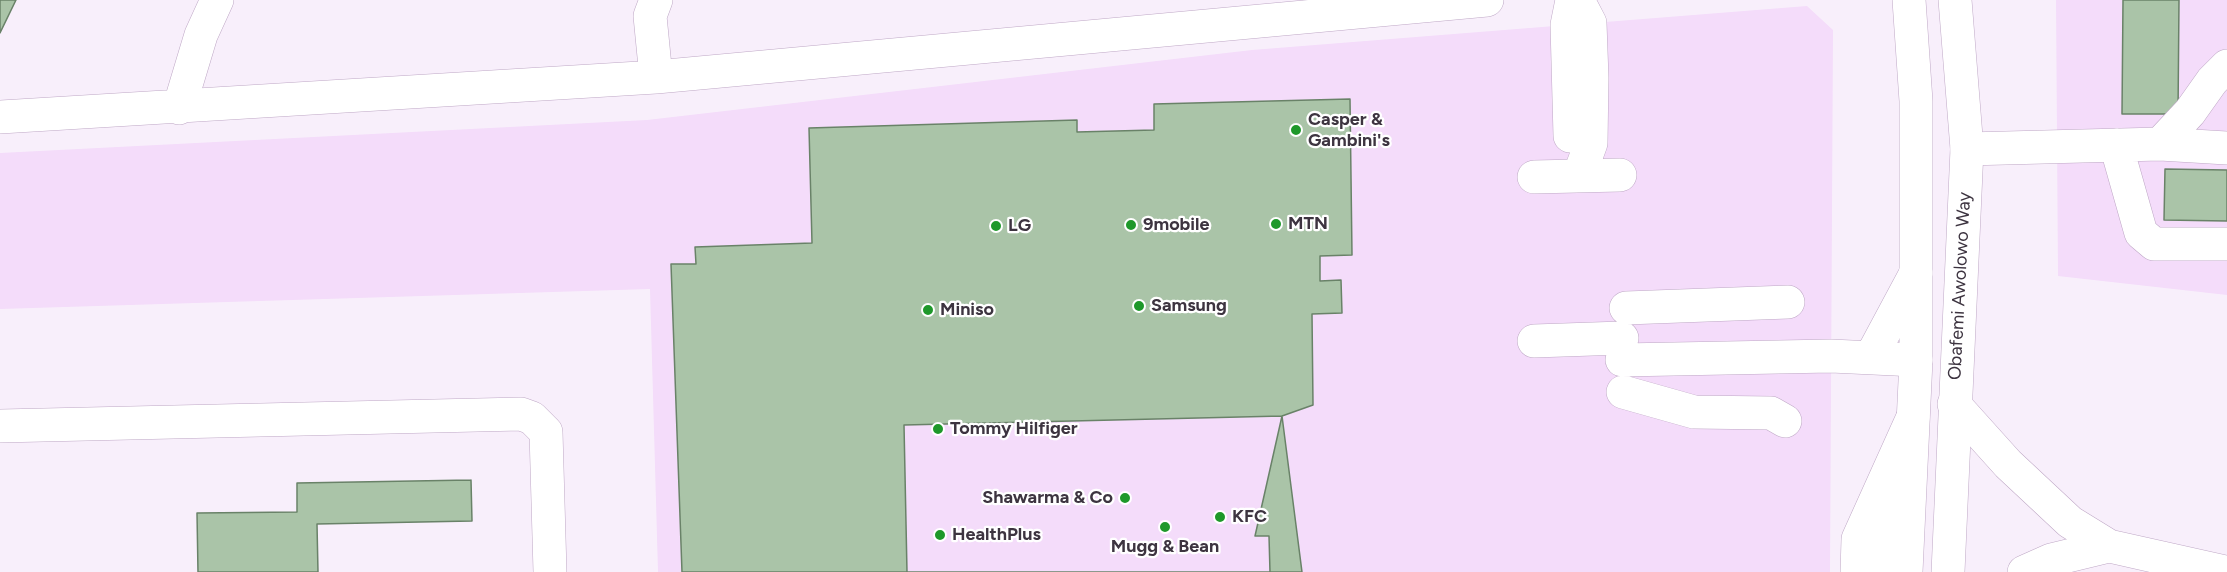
<!DOCTYPE html>
<style>
body{margin:0}
canvas{display:block;background:#f8effb}
</style>
<canvas width="2227" height="572"></canvas>
<script>
const ctx = document.querySelector('canvas').getContext('2d');
ctx.lineJoin = 'round';
function fillPath(path, color) {
  ctx.fillStyle = color;
  ctx.fill(path, 'evenodd');
}
function toPath(rows) {
  const path = new Path2D();
  for (const r of rows) {
    path.moveTo(r[0], r[1]);
    for (let i = 2; i < r.length; i += 2) path.lineTo(r[i], r[i + 1]);
  }
  return path;
}
function trace(path, color, width, dash) {
  ctx.strokeStyle = color;
  ctx.lineWidth = width;
  ctx.lineCap = dash ? 'butt' : 'round';
  ctx.setLineDash(dash || []);
  ctx.stroke(path);
}
function label(font, color, halo, rows, align = 'center') {
  ctx.font = font + ' Figtree,sans-serif';
  ctx.lineWidth = 4.5;
  ctx.setLineDash([]);
  ctx.textBaseline = 'middle';
  ctx.strokeStyle = halo;
  ctx.fillStyle = color;
  for (const [text, x, y, turn = 0] of rows) {
    ctx.save();
    ctx.translate(x, y);
    ctx.rotate((+turn || 0) * Math.PI / 180);
    ctx.textAlign = isNaN(turn) ? turn : align;
    if (halo) ctx.strokeText(text, 0, 0);
    ctx.fillText(text, 0, 0);
    ctx.restore();
  }
}
const built = toPath([
 [2056,0,2227,0,2227,295,2058,276],
 [1807,6,1833,30,1830,572,658,572,650,289,0,309,0,153,647,120,1252,50]
]);
const building = toPath([
 [0,0,16,0,0,33,0,0],
 [2123,0,2179,0,2178,114,2122,114,2123,0],
 [1350,99,1352,255,1320,256,1320,281,1341,280,1342,313,1312,314,1313,405,1282,416,1302,572,682,572,671,264,696,264,695,247,812,243,809,128,1077,120,1077,132,1154,130,1154,104,1350,99],
 [2165,169,2227,170,2227,221,2164,220,2165,169],
 [1282,416,1255,536,1269,536,1270,572,907,572,904,425,1282,416],
 [471,480,472,521,317,524,318,572,198,572,197,513,297,512,297,483,471,480]
]);
const minor = toPath([
 [656,0,650,16,656,77],
 [1578,0,1590,23,1592,78,1591,143,1579,176],
 [179,108,201,35,217,0],
 [0,117,656,77,1487,0],
 [1570,136,1567,25,1572,0],
 [2160,144,2227,148],
 [2116,145,2141,233,2154,244,2227,244],
 [1967,149,2160,144,2190,112,2212,81,2227,66],
 [1534,177,1620,175],
 [1626,308,1788,302],
 [1534,341,1622,338],
 [1871,357,1916,273],
 [1622,360,1831,356,1916,360],
 [1623,392,1694,412,1771,413,1785,421],
 [1954,404,2008,464,2070,522,2109,546,2225,572],
 [0,426,521,414,532,418,546,432,550,572],
 [1857,572,1858,539,1913,417],
 [1883,572,1884,554,1909,497],
 [2024,572,2051,560,2109,546]
]);
const major = toPath([
 [1906,572,1916,360,1916,101,1909,0],
 [1948,572,1967,149,1955,0]
]);
const markers = [
 [1296,130,6,"#1e982a"],
 [1276,224,6,"#1e982a"],
 [1131,225,6,"#1e982a"],
 [996,226,6,"#1e982a"],
 [1139,306,6,"#1e982a"],
 [928,310,6,"#1e982a"],
 [938,429,6,"#1e982a"],
 [1125,498,6,"#1e982a"],
 [1220,517,6,"#1e982a"],
 [1165,527,6,"#1e982a"],
 [940,535,6,"#1e982a"]
];
const poiNames = [
 ["Casper &",1308,120],
 ["Gambini's",1308,141],
 ["MTN",1288,224],
 ["9mobile",1143,225],
 ["LG",1008,226],
 ["Samsung",1151,306],
 ["Miniso",940,310],
 ["Tommy Hilfiger",950,429],
 ["Shawarma & Co",1113,498,"right"],
 ["KFC",1232,517],
 ["HealthPlus",952,535],
 ["Mugg & Bean",1165,547,"center"]
];
const streetNames = [
 ["Obafemi Awolowo Way",1960,286,-87]
];
fillPath(built, '#f4dcfa');
fillPath(building, '#aac4a8');
trace(building, '#698268', 1.5);
trace(minor, '#bfa8c6', 34);
trace(major, '#bfa8c6', 34);
trace(minor, '#fff', 33);
trace(major, '#fff', 33);
for (const [x, y, r, color] of markers) {
  const dot = new Path2D();
  dot.arc(x, y, r, 0, 2 * Math.PI);
  ctx.fillStyle = color;
  ctx.fill(dot);
  trace(dot, '#fff', 2);
}
label('bold 18px', '#3d3440', '#fff', poiNames, 'left');
label('18px', '#3d3440', '#fff', streetNames);
</script>
